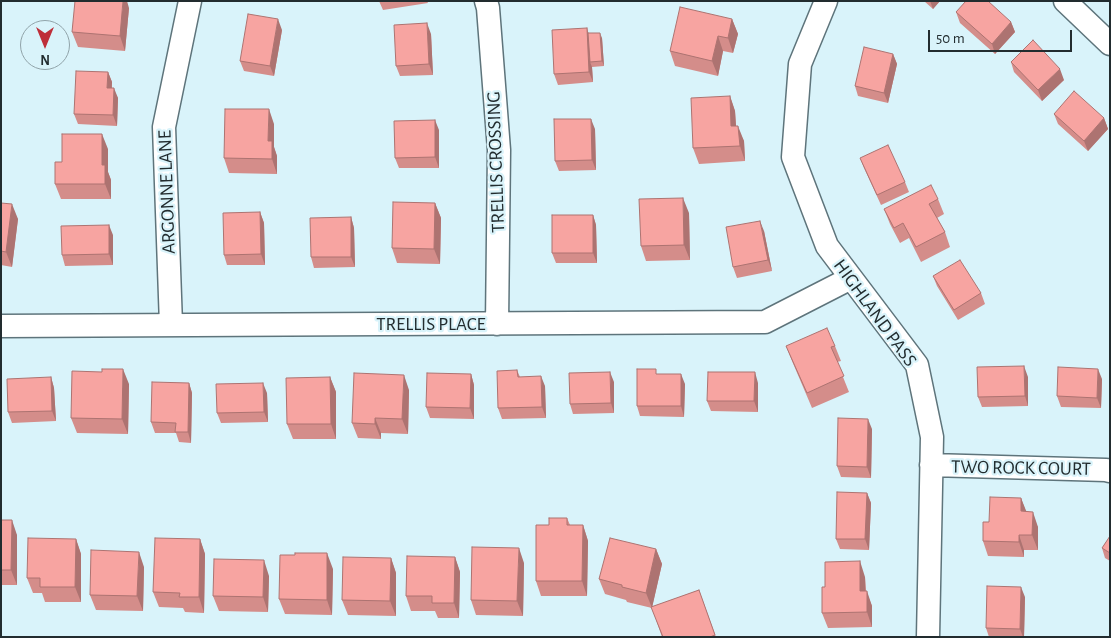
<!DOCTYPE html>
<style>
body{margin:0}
#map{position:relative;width:1111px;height:638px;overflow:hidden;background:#d9f3fa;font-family:"Alegreya Sans",sans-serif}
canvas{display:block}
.frame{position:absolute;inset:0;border:2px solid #222c2f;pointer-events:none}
.north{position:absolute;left:20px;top:20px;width:50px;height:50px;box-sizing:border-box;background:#d9f3fa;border:1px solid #90a3a9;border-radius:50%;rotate:180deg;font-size:14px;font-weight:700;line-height:20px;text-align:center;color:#222c2f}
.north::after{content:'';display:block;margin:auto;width:18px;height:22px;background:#be2e39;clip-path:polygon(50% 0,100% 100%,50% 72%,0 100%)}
.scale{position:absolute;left:928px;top:30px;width:144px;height:22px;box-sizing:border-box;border:2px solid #222c2f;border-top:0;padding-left:6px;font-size:15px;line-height:18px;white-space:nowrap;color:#222c2f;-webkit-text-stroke:4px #d9f3fa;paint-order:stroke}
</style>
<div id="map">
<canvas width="1111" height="638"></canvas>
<div class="frame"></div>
<div class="north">N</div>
<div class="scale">50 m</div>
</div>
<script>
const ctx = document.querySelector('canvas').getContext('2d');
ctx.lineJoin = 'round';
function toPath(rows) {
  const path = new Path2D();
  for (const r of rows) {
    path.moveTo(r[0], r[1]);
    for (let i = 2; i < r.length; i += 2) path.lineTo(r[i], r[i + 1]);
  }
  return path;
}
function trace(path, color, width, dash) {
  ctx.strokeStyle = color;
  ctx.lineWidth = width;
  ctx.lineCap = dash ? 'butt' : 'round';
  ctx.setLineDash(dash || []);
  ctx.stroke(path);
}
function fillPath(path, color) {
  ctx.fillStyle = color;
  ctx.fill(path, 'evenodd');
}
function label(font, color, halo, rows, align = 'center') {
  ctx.font = font + ' "Alegreya Sans",sans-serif';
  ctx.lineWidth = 4.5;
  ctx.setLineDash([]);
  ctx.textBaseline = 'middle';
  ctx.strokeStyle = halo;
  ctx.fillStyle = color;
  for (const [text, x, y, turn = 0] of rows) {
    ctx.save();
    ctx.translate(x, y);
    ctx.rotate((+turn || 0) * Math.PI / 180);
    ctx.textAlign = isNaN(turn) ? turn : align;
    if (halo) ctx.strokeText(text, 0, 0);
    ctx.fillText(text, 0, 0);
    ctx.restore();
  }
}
const minor = toPath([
 [486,1,488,8,499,150,497,324],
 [826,1,800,64,793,157,827,246,917,365,932,437,928,637],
 [1065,1,1110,44],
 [171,325,164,127,190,1],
 [1,326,765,322,851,278],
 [931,465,1106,470,1110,471]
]);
const wall = toPath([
 [379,1,427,1,428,3,383,10],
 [924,1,940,1,933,9],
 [129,8,125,51,78,47,72,32],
 [956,12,1011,22,1015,32,995,54,960,23],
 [732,19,738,34,733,53,723,51,718,76,675,66,670,51],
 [587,28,588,33,602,38,604,66,592,67,593,82,558,85,554,74],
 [282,30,274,76,244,71,240,61],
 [431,34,433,75,400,76,396,66],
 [893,54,897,64,888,103,858,96,855,86],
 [1011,62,1064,80,1042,101,1014,72],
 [108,72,112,82,112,88,118,98,117,126,78,124,74,114],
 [730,96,735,111,736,126,744,141,745,161,699,164,693,148],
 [1054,114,1104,118,1108,129,1088,151,1058,124],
 [274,124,274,147,277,156,277,174,229,173,224,158],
 [595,129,596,170,559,171,555,161],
 [439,130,439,168,399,168,395,158],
 [108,149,108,172,111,180,111,199,61,199,55,184,62,162],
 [860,158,905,182,909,192,881,205,864,168],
 [938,199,944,214,937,218,945,232,950,247,921,262,909,238,900,243,890,224,884,209],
 [1,203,18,219,12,267,1,265],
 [435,203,441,218,440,264,397,263,392,248],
 [260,212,264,223,265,265,227,265,224,255],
 [689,213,690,260,646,261,641,246],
 [593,215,596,225,597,263,556,263,552,253],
 [351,217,354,228,355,267,314,268,311,257],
 [764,231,772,271,737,278,733,267],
 [113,235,113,265,65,266,62,255],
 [933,276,981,293,985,304,958,320,937,286],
 [786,346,835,346,841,361,837,362,849,392,812,408,792,361],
 [517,370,520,377,545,386,546,418,502,419,498,408],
 [471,374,474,385,474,419,430,418,426,407],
 [658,374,685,384,684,417,640,416,637,406],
 [51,377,54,388,56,421,12,423,8,412],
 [330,377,336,392,336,439,293,439,287,424],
 [1028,377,1028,406,982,407,978,397],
 [1102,379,1101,408,1061,407,1057,396],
 [614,382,614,413,573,414,570,404],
 [189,383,192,393,191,443,179,442,176,433,155,433,151,422],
 [758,383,758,412,711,411,707,401],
 [129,384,128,434,77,433,71,418],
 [409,390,408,434,381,433,381,439,358,438,352,423],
 [267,393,268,422,221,423,217,413],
 [872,429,871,478,841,477,837,466],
 [867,493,871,503,869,550,840,549,836,539],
 [1021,498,1026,512,1038,527,1038,550,1024,550,1024,557,988,556,983,541,989,522],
 [567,518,570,525,583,525,588,541,587,596,541,596,536,581,549,525],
 [1,520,17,535,17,585,1,585],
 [1110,536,1110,561,1105,558,1102,548],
 [76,539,81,554,81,602,45,602,42,593,33,593,27,578],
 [200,539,205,554,204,613,185,612,183,608,159,607,153,592],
 [656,549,662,564,652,607,699,590,716,637,662,637,652,608,627,602,626,600,605,594,599,579],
 [455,557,460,572,459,618,438,618,435,611,411,611,406,596],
 [391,558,396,573,396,616,348,615,342,600],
 [524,563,523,616,476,615,471,600],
 [144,567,143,611,96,610,90,595],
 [333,569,332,615,285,614,279,599],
 [269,576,268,612,219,611,213,596],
 [865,577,866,591,872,606,872,627,828,628,822,613,825,587],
 [1025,597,1024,637,989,637,986,628]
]);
const shadedWall = toPath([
 [123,1,127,1,129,8,125,51,120,36],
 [930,1,940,1,933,9],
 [278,19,282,30,274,76,270,66],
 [732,19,738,34,733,53,728,38],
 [1011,22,1015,32,995,54,992,44],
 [427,23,431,34,433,75,429,64],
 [587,28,590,39,590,62,592,67,593,82,589,72],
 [600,33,602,38,604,66,602,61],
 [718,36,723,51,718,76,712,61],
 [893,54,897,64,888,103,884,93],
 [1060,69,1064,80,1042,101,1038,90],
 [108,72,112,82,111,98,107,88],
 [114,88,118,98,117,126,113,115],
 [730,96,735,111,737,141,731,126],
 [269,109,274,124,274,147,277,156,277,174,272,159,268,141],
 [1104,118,1108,129,1088,151,1084,141],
 [591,119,595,129,596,170,592,160],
 [435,120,439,130,439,168,435,157],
 [738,126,744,141,745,161,740,146],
 [102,134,108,149,108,172,111,180,111,199,105,184,102,165],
 [683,198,689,213,690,260,684,245],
 [435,203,441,218,440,264,434,249],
 [12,204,18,219,12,267,6,252],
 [260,212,264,223,265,265,261,254],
 [593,215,596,225,597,263,593,253],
 [351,217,354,228,355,267,351,257],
 [760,221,764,231,772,271,768,260],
 [109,225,113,235,113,265,109,254],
 [1024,366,1028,377,1028,406,1025,396],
 [123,369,129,384,128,434,122,419],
 [1098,369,1102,379,1101,408,1097,398],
 [610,372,614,382,614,413,611,403],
 [755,372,758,383,758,412,754,401],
 [471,374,474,385,474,419,470,408],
 [681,374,685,384,684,417,681,406],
 [404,375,409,390,408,434,402,419],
 [541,376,545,386,546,418,542,407],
 [51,377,54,388,56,421,52,411],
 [330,377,336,392,336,439,331,424],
 [189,383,192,393,191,443,188,432],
 [263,383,267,393,268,422,264,412],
 [375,418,381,433,381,439,375,424],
 [868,419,872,429,871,478,867,467],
 [867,493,871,503,869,550,865,539],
 [1021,498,1027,513,1021,511],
 [1033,512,1038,527,1038,550,1032,535],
 [12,520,17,535,17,585,11,570],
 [583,525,588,541,587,596,582,581],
 [1019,535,1024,550,1024,557,1019,542],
 [76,539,81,554,81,602,75,587],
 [200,539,205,554,204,613,199,597],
 [519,548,524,563,523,616,517,601],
 [656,549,662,564,652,608,646,593],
 [139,552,144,567,143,611,137,596],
 [327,553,333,569,332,615,327,600],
 [455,557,460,572,459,618,454,603],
 [391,558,396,573,396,616,390,601],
 [264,560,269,576,268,612,263,597],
 [860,561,865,577,866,606,860,591],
 [1021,587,1025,597,1024,637,1023,637,1020,629],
 [867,591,872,606,872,627,867,612]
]);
const building = toPath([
 [75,1,123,1,120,36,72,32,75,1],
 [966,1,988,1,1011,22,992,44,956,12,966,1],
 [680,7,732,19,728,38,718,36,712,61,670,51,680,7],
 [248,14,278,19,270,66,240,61,248,14],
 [427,23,429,64,396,66,394,25,427,23],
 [587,28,589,72,554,74,552,30,587,28],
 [588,33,600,33,602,61,590,62,588,33],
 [1033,40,1060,69,1038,90,1011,62,1033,40],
 [864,47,893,54,884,93,855,86,864,47],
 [76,71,108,72,107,88,114,88,113,115,74,114,76,71],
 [1074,91,1104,118,1084,141,1054,114,1074,91],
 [730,96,731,126,738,126,740,146,693,148,691,98,730,96],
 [225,109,269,109,268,141,272,141,272,159,224,158,225,109],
 [554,119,591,119,592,160,555,161,554,119],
 [435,120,435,157,395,158,394,121,435,120],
 [62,134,102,134,102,165,105,165,105,184,55,184,55,162,62,162,62,134],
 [888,145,905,182,877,195,860,158,888,145],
 [931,185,938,199,929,204,945,232,916,247,903,223,894,228,884,209,931,185],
 [683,198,684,245,641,246,639,199,683,198],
 [393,202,435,203,434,249,392,248,393,202],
 [1,203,12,204,6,252,1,251,1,203],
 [260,212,261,254,224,255,223,213,260,212],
 [552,215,593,215,593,253,552,253,552,215],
 [351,217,351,257,311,257,310,218,351,217],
 [760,221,768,260,733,267,726,227,760,221],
 [109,225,109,254,62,255,61,226,109,225],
 [960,260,981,293,954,310,933,276,960,260],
 [827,328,835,346,831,347,844,376,807,393,786,346,827,328],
 [1024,366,1025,396,978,397,977,367,1024,366],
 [1058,367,1098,369,1097,398,1057,396,1058,367],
 [102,369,123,369,122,419,71,418,72,371,102,372,102,369],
 [637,369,656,369,656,374,681,374,681,406,637,406,637,369],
 [517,370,518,377,541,376,542,407,498,408,497,371,517,370],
 [610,372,611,403,570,404,569,373,610,372],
 [708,372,755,372,754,401,707,401,708,372],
 [354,373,404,375,402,419,375,418,375,424,352,423,354,373],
 [427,373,471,374,470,408,426,407,427,373],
 [51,377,52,411,8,412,7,379,51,377],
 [330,377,331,424,287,424,286,378,330,377],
 [152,382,189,383,188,432,175,432,176,423,151,422,152,382],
 [263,383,264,412,217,413,216,384,263,383],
 [838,418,868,419,867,467,837,466,838,418],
 [837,492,867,493,865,539,836,539,837,492],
 [990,497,1021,498,1021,511,1033,512,1032,535,1019,535,1019,542,983,541,983,522,989,522,990,497],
 [549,518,567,518,567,525,583,525,582,581,536,581,536,525,549,525,549,518],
 [1,520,12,520,11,570,1,570,1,520],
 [1110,536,1110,553,1102,548,1110,536],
 [28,538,76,539,75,587,40,587,40,578,27,578,28,538],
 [155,538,200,539,199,597,179,597,180,593,153,592,155,538],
 [610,538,656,549,646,593,622,587,622,585,599,579,610,538],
 [472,547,519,548,517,601,471,600,472,547],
 [91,550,139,552,137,596,90,595,91,550],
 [295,553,327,553,327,600,279,599,280,555,295,555,295,553],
 [407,556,455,557,454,603,432,603,432,596,406,596,407,556],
 [343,557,391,558,390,601,342,600,343,557],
 [214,559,264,560,263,597,213,596,214,559],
 [860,561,860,591,867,591,867,612,822,613,822,587,825,587,825,562,860,561],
 [987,586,1021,587,1020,629,986,628,987,586],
 [699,590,715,635,710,637,663,637,651,607,699,590]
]);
const streetNames = [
 ["TRELLIS CROSSING",496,162,-92],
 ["ARGONNE LANE",167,192,-92],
 ["HIGHLAND PASS",875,313,54],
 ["TRELLIS PLACE",431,324],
 ["TWO ROCK COURT",1021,468,1]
];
trace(minor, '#5e747b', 25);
trace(minor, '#fff', 22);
fillPath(wall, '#d48d8a');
fillPath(shadedWall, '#ad7371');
fillPath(building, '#f7a4a1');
trace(building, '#ad7371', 1);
label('19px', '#222c2f', '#d9f3fa', streetNames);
</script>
